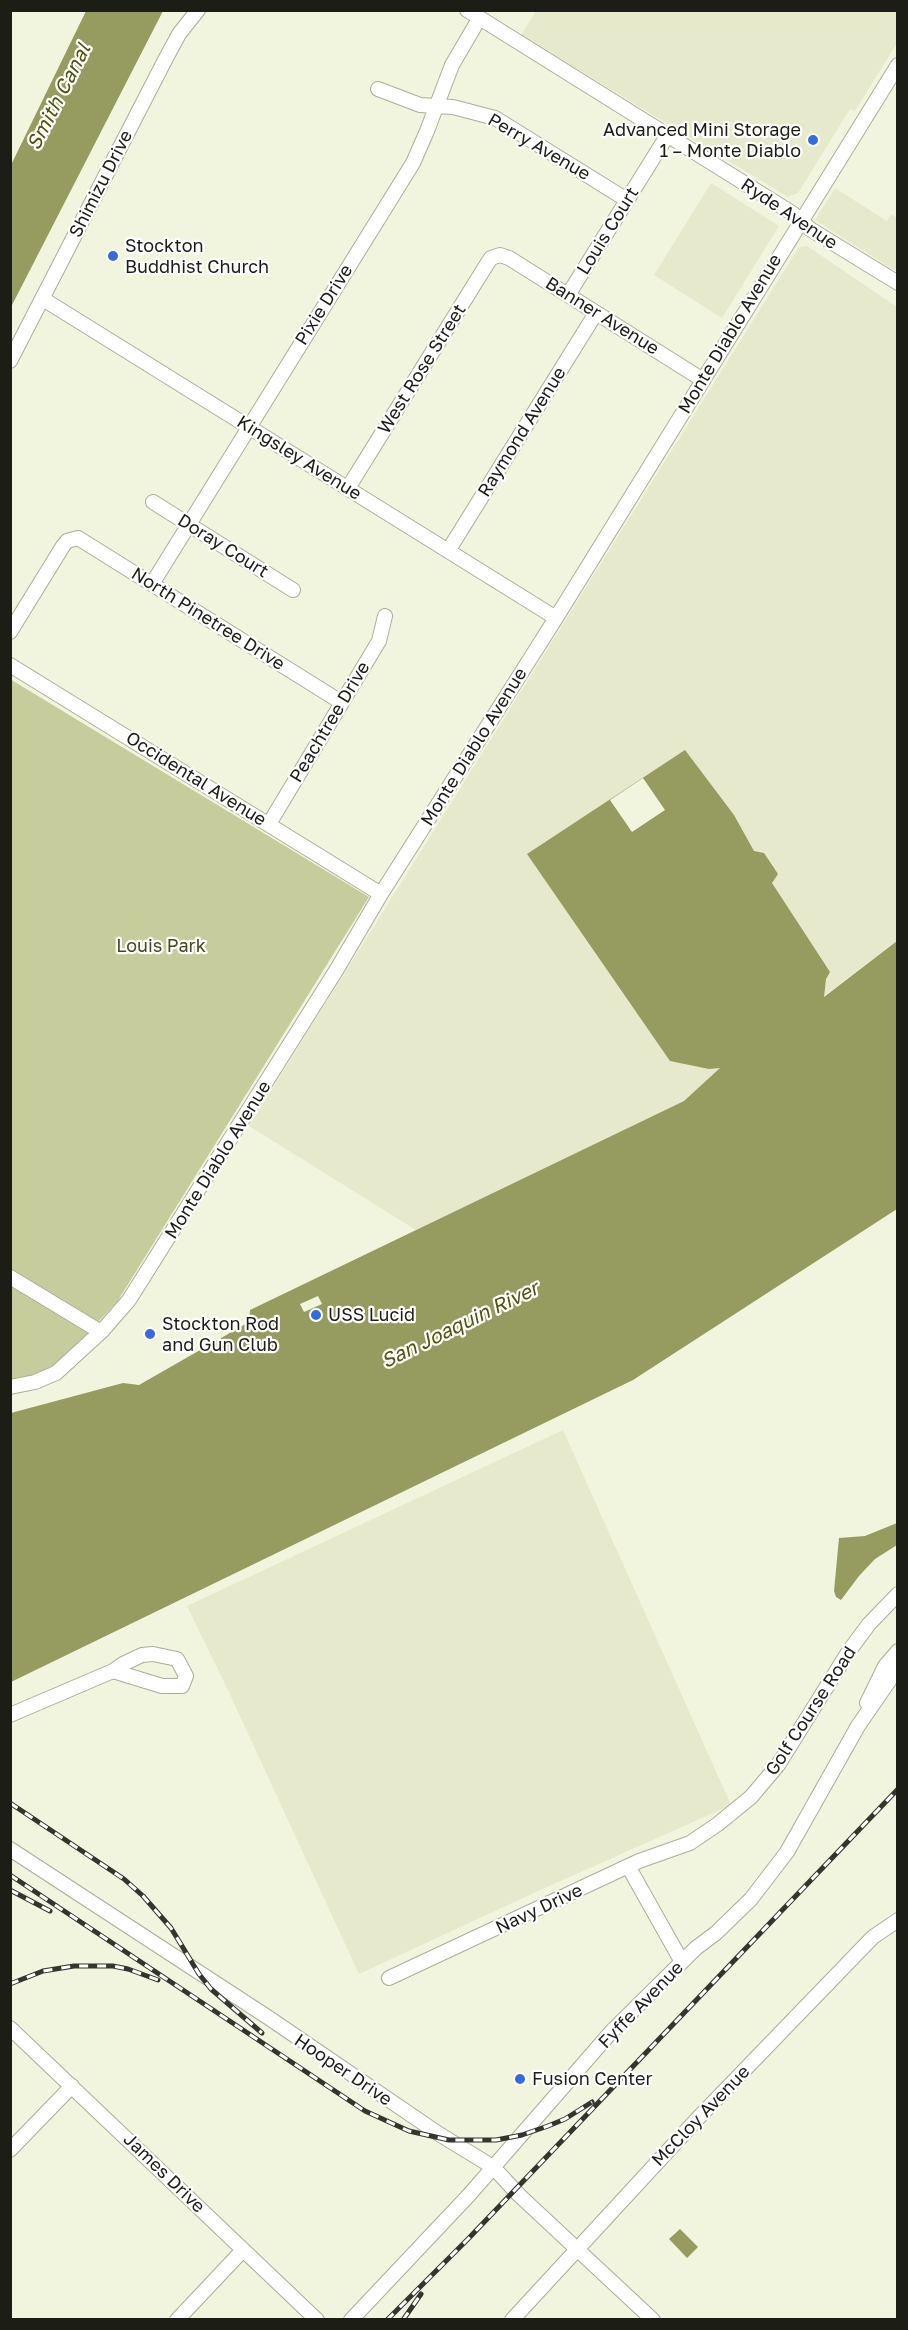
<!DOCTYPE html>
<meta charset="utf-8">
<style>
body{margin:0}
#map{position:relative;width:908px;height:2330px;overflow:hidden;background:#f2f5de;font-family:"Golos Text",sans-serif}
canvas{display:block}
.frame{position:absolute;inset:0;border:12px solid #1c1d15;pointer-events:none}
</style>
<div id="map">
<canvas width="908" height="2330"></canvas>
<div class="frame"></div>
</div>
<script>
const ctx = document.querySelector('canvas').getContext('2d');
ctx.lineJoin = 'round';
function fillPath(path, color) {
  ctx.fillStyle = color;
  ctx.fill(path, 'evenodd');
}
function toPath(rows) {
  const path = new Path2D();
  for (const r of rows) {
    path.moveTo(r[0], r[1]);
    for (let i = 2; i < r.length; i += 2) path.lineTo(r[i], r[i + 1]);
  }
  return path;
}
function trace(path, color, width, dash) {
  ctx.strokeStyle = color;
  ctx.lineWidth = width;
  ctx.lineCap = dash ? 'butt' : 'round';
  ctx.setLineDash(dash || []);
  ctx.stroke(path);
}
function label(font, color, halo, rows, align = 'center') {
  ctx.font = font + ' "Golos Text",sans-serif';
  ctx.lineWidth = 4.5;
  ctx.setLineDash([]);
  ctx.textBaseline = 'middle';
  ctx.strokeStyle = halo;
  ctx.fillStyle = color;
  for (const [text, x, y, turn = 0] of rows) {
    ctx.save();
    ctx.translate(x, y);
    ctx.rotate((+turn || 0) * Math.PI / 180);
    ctx.textAlign = isNaN(turn) ? turn : align;
    if (halo) ctx.strokeText(text, 0, 0);
    ctx.fillText(text, 0, 0);
    ctx.restore();
  }
}
const built = toPath([
 [536,11,897,11,897,43,855,111,850,109,798,193,788,197,521,35],
 [711,183,779,226,722,318,654,275],
 [835,188,887,221,891,214,897,218,897,272,815,220],
 [807,246,897,307,897,941,684,1101,416,1230,249,1126,799,247],
 [563,1430,731,1805,538,1891,359,1974,227,1688,187,1606]
]);
const green = toPath([
 [10,679,369,897,117,1302,63,1359,23,1384,10,1386]
]);
const water = toPath([
 [86,11,163,11,11,307,11,165],
 [685,750,734,815,754,851,764,853,778,874,772,883,830,972,826,979,824,997,897,941,897,1209,633,1380,11,1682,11,1413,123,1383,139,1385,249,1322,250,1310,684,1101,720,1068,709,1069,670,1061,527,854],
 [897,1523,897,1545,875,1559,859,1576,841,1600,836,1597,834,1591,839,1538,865,1536],
 [680,2229,698,2247,687,2258,669,2239]
]);
const pier = toPath([
 [643,778,665,810,632,832,610,800],
 [318,1296,322,1304,304,1312,300,1304]
]);
const minor = toPath([
 [467,10,792,213,810,229,898,283],
 [378,89,420,105,453,107,495,118,627,200],
 [568,295,667,136],
 [43,299,556,618],
 [10,361,165,60,179,34,198,10],
 [348,488,487,264,491,258,500,255,509,258,703,380],
 [153,502,293,590],
 [448,551,596,313],
 [152,584,413,163,427,131,452,65,479,19],
 [10,632,63,546,67,541,78,538,341,702],
 [10,665,381,894],
 [269,824,379,641,385,616],
 [10,1277,101,1332],
 [10,1387,35,1382,56,1373,103,1330,129,1300,337,969,381,894,556,618,898,65],
 [153,1654,177,1659,186,1676,182,1686,162,1686,113,1671,123,1664,142,1655,153,1654],
 [867,1703,885,1666,898,1651],
 [10,1715,113,1671],
 [10,1849,269,2018,439,2134,493,2167,519,2195,653,2320],
 [628,1866,682,1962],
 [389,1978,639,1861,690,1843,718,1824,751,1797,778,1765,849,1651,869,1624,898,1594],
 [10,2028,317,2320],
 [10,2150,72,2086],
 [177,2320,243,2250],
 [351,2320,469,2195,612,2031,696,1948,716,1933,751,1899,787,1852,858,1726,898,1668],
 [512,2320,701,2115,873,1937,898,1920]
]);
const rail = toPath([
 [10,1803,124,1879,143,1896,171,1928,199,1974,211,1989,262,2033],
 [10,1875,365,2111,409,2131,449,2140,496,2140,522,2135,548,2126,565,2119,592,2102],
 [10,1890,50,1911],
 [10,1984,43,1971,74,1966,113,1966,128,1969,158,1980],
 [387,2320,468,2239,898,1789],
 [403,2320,421,2294]
]);
const markers = [
 [813,140,6,"#376bdb"],
 [113,256,6,"#376bdb"],
 [316,1315,6,"#376bdb"],
 [150,1334,6,"#376bdb"],
 [520,2079,6,"#376bdb"]
];
const poiNames = [
 ["Advanced Mini Storage",801,130,"right"],
 ["1 – Monte Diablo",801,151,"right"],
 ["Stockton",125,246],
 ["Buddhist Church",125,267],
 ["USS Lucid",328,1315],
 ["Stockton Rod",162,1324],
 ["and Gun Club",162,1345],
 ["Fusion Center",532,2079]
];
const streetNames = [
 ["Perry Avenue",539,147,30],
 ["Shimizu Drive",101,184,-63],
 ["Ryde Avenue",789,214,34],
 ["Louis Court",608,231,-58],
 ["Pixie Drive",324,305,-58],
 ["Banner Avenue",602,316,32],
 ["Monte Diablo Avenue",730,334,-59],
 ["West Rose Street",422,369,-58],
 ["Raymond Avenue",522,432,-58],
 ["Kingsley Avenue",299,458,32],
 ["Doray Court",223,546,32],
 ["North Pinetree Drive",208,619,32],
 ["Peachtree Drive",330,722,-59],
 ["Monte Diablo Avenue",474,747,-58],
 ["Occidental Avenue",196,779,32],
 ["Monte Diablo Avenue",218,1160,-58],
 ["Golf Course Road",811,1711,-57],
 ["Navy Drive",539,1909,-25],
 ["Fyffe Avenue",641,2005,-46],
 ["Hooper Drive",343,2070,34],
 ["McCloy Avenue",701,2116,-46],
 ["James Drive",164,2173,44]
];
const parkNames = [
 ["Louis Park",161,946]
];
const waterNames = [
 ["Smith Canal",59,97,-63],
 ["San Joaquin River",460,1325,-26]
];
fillPath(built, '#e6e9cb');
fillPath(green, '#c7cc9d');
fillPath(water, '#969b60');
fillPath(pier, '#f2f5de');
trace(minor, '#abad98', 16);
trace(minor, '#fff', 14);
trace(rail, '#34352c', 5);
trace(rail, '#fff', 3, [9]);
for (const [x, y, r, color] of markers) {
  const dot = new Path2D();
  dot.arc(x, y, r, 0, 2 * Math.PI);
  ctx.fillStyle = color;
  ctx.fill(dot);
  trace(dot, '#fff', 2);
}
label('18px', '#1c1d15', '#fff', poiNames, 'left');
label('18px', '#1c1d15', '#fff', streetNames);
label('18px', '#45481a', '#fff', parkNames);
label('italic 20px', '#4f530b', '#fff', waterNames);
</script>
